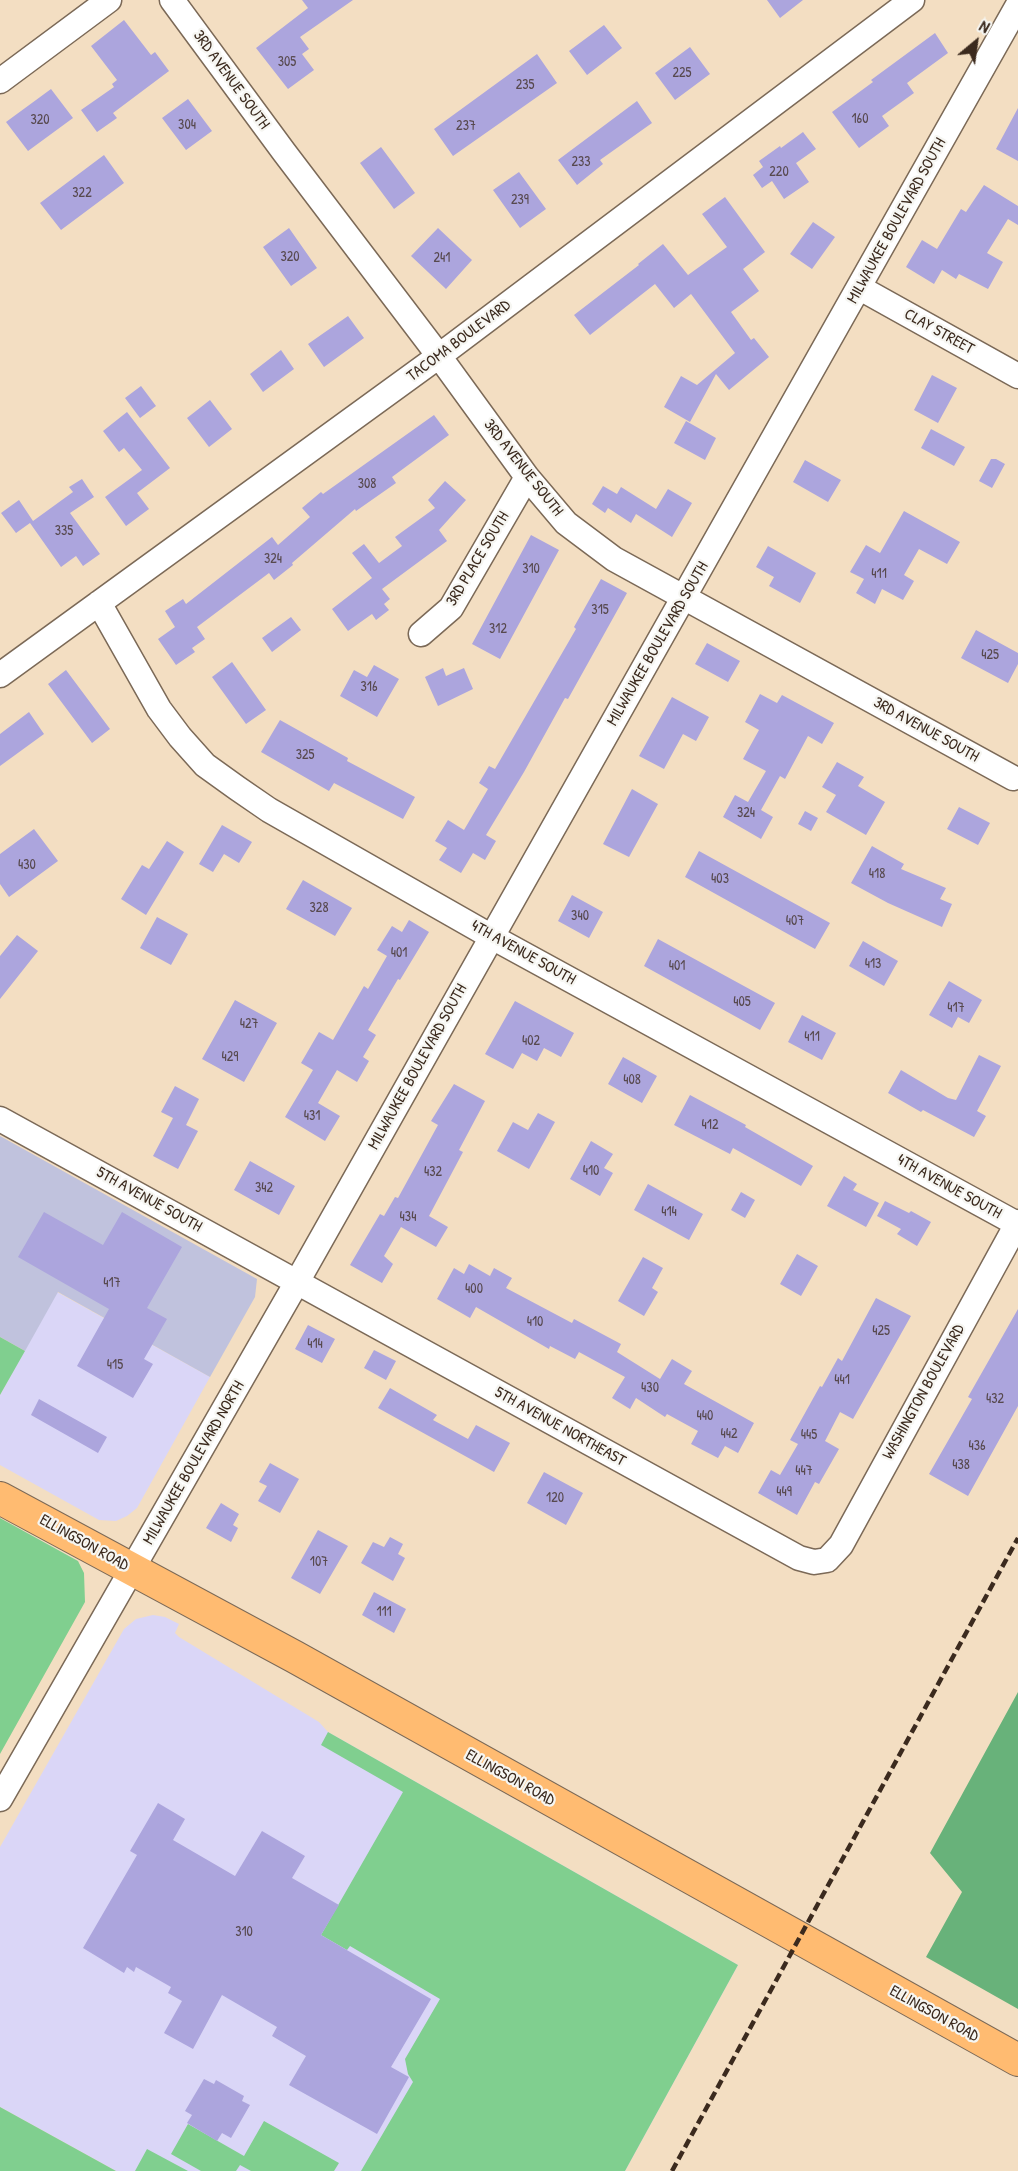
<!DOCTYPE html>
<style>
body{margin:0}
#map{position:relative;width:1018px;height:2171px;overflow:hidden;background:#f3dec2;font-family:"Patrick Hand",sans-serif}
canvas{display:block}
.north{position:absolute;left:946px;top:12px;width:60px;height:60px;-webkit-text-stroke:4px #f6f6f2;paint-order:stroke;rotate:29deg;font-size:16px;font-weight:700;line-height:24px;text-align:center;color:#3b2a1e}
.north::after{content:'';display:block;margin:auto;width:21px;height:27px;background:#3b2a1e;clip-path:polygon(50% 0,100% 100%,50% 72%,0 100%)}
</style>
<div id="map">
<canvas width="1018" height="2171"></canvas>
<div class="north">N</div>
</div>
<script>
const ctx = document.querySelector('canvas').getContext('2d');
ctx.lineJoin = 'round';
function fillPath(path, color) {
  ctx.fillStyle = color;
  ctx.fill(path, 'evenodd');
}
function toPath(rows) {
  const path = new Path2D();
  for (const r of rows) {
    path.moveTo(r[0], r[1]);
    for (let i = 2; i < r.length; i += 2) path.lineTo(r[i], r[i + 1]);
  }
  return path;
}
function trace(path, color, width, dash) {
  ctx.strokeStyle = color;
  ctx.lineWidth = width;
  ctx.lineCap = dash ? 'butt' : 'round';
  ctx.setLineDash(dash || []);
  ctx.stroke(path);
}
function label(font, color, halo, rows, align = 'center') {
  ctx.font = font + ' "Patrick Hand",sans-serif';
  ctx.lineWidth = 4.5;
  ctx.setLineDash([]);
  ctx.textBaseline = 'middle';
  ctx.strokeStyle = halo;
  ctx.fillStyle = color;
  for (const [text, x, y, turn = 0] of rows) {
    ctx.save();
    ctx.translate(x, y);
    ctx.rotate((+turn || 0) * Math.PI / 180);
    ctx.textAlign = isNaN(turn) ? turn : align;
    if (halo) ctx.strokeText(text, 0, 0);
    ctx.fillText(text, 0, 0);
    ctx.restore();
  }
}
const built = toPath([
 [57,1292,210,1377,137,1508,127,1516,116,1521,99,1520,0,1465,0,1395],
 [153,1615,165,1617,179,1624,175,1633,179,1637,319,1722,328,1732,738,1965,625,2171,116,2171,0,2107,0,1847,124,1629,136,1619]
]);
const industrial = toPath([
 [0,1136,257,1279,255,1297,210,1377,58,1292,25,1351,0,1337]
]);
const green = toPath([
 [0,1337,25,1351,0,1395],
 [0,1518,78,1561,84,1573,85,1602,0,1754],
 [328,1732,738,1965,625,2171,361,2171,413,2082,408,2074,405,2059,440,1999,350,1946,347,1950,321,1935,403,1792,321,1745],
 [0,2107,116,2171,0,2171],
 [264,2121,339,2163,334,2171,251,2171,240,2165,236,2171,201,2171,171,2154,188,2124,244,2156],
 [147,2149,188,2171,135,2171]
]);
const forest = toPath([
 [1018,1692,1018,2009,926,1957,962,1892,930,1853]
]);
const building = toPath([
 [302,0,353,0,300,37,309,49,302,54,314,70,288,89,256,48,308,8],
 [767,0,803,0,780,18],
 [124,20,151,55,155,52,169,71,113,113,117,118,97,132,81,110,114,87,112,84,117,80,91,46],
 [604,25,622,48,587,75,569,51],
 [935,33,948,53,907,83,914,93,882,116,889,126,859,148,832,112,873,82,871,80],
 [690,47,710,74,675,100,655,73],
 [537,54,557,83,453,156,434,129],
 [51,89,73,118,28,151,6,122],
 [188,99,212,131,186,150,162,118],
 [637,101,652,123,600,160,603,164,577,185,558,160],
 [1018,108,1018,161,996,149],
 [803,132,816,149,796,163,809,182,784,199,772,181,762,188,753,175,763,167,759,161,780,146,781,148],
 [381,147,415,193,394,209,360,163],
 [104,155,124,183,61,230,40,203],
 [519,172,546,209,520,228,493,190],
 [984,185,1018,206,1018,225,1008,219,987,253,1003,262,988,289,959,274,956,279,942,270,934,284,906,267,922,240,937,249,961,209,966,212],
 [725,197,765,252,743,269,759,291,731,312,751,340,754,338,769,357,729,390,716,374,690,422,664,407,681,376,697,385,735,353,691,294,674,308,655,284,590,335,574,315,639,265,638,264,663,244,688,275,727,247,702,214],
 [813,222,835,237,812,269,790,254],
 [289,228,317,268,291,286,263,247],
 [438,228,472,260,446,289,411,256],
 [348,316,364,338,324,367,308,344],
 [281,350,294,369,263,392,250,374],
 [932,375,957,388,938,423,914,410],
 [141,386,156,406,140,418,125,398],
 [210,400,232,429,209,447,187,418],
 [127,412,170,468,137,493,149,509,126,526,105,497,142,470,124,448,119,452,103,431],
 [434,415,449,435,392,477,396,483,356,511,355,509,292,563,293,565,274,580,269,573,197,627,205,639,192,648,195,652,176,665,158,639,175,627,165,611,183,599,186,604,272,537,278,545,310,517,302,508,321,492,323,494],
 [686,421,716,438,705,460,674,443],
 [931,429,965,447,954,466,921,448],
 [991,459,996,459,1005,464,992,488,979,481],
 [805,460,841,480,828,502,793,482],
 [82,479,94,497,70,513,100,554,83,566,76,556,61,567,30,523,16,533,1,513,19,500,33,521,73,492,69,487],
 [445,481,466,500,439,530,447,541,382,589,390,599,384,604,389,610,376,620,372,614,348,631,332,609,372,578,352,553,364,544,379,563,402,546,395,537,435,508,428,500],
 [603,486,617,494,621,487,656,509,668,489,692,503,672,537,636,514,631,523,608,508,605,513,592,504],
 [904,511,960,542,947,564,919,549,904,575,914,581,903,600,882,589,875,604,856,593,864,579,850,572,866,545,880,553],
 [531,535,559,550,500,659,472,644],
 [768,546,816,573,800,603,769,586,774,577,756,567],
 [601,579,627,593,568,699,565,698,524,772,486,835,496,841,485,860,473,853,461,873,439,860,447,848,435,841,448,820,464,830,488,789,479,783,489,766,495,769,576,629,574,627],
 [291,617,301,630,272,652,262,638],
 [976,630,1018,653,1018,664,1008,683,961,658],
 [707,643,740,661,728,682,695,664],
 [232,662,266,710,246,724,212,677],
 [374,665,399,679,377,717,340,696,354,670,367,677],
 [443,668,446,676,464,668,473,689,438,706,425,677],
 [66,670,110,729,92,743,48,684],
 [760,694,777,703,782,695,834,723,822,744,808,736,785,779,780,776,761,810,773,817,761,839,723,817,735,795,748,802,766,771,743,759,759,730,745,722],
 [672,697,709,717,696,741,683,734,664,769,639,756],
 [29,712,44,734,0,766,0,734],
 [280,720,348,758,347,761,415,797,403,819,334,783,329,791,261,752],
 [837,762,864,777,858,786,885,802,866,835,826,812,836,795,822,787],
 [632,789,658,804,629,857,603,844],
 [959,807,990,823,978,845,947,829],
 [805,811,818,818,811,831,798,824],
 [222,825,252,842,239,863,224,854,213,872,199,864],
 [34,829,58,861,9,897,0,884,0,854],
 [167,841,184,852,146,915,121,899,142,865,149,869],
 [872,846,904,864,901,869,946,888,940,899,952,904,942,927,888,903,851,883],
 [699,851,830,923,815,949,685,877],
 [303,880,352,908,335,936,286,909],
 [572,895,603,912,589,938,558,921],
 [157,917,188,934,171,965,140,948],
 [409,920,429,932,400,980,398,979,368,1030,376,1035,363,1057,369,1061,357,1082,337,1070,318,1103,340,1116,325,1141,285,1117,313,1070,301,1063,319,1032,333,1040,364,986,368,989,387,956,377,950,392,926,402,932],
 [17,935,38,951,0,999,0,956],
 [658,939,775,1003,760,1030,644,966],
 [863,941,898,961,884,986,849,966],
 [949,981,982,1000,969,1023,958,1017,952,1028,929,1015],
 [235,1000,277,1023,244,1082,202,1059],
 [515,1001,574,1033,561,1057,544,1048,537,1061,522,1053,513,1069,485,1054],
 [802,1015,836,1033,822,1060,788,1042],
 [979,1055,1001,1066,977,1111,986,1116,974,1137,923,1110,921,1112,888,1093,901,1070,948,1098,956,1100],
 [623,1057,657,1076,642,1103,608,1084],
 [454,1084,485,1101,459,1150,463,1152,429,1216,448,1227,436,1247,401,1227,384,1256,393,1264,382,1283,350,1265,380,1214,384,1216,395,1197,398,1198,438,1125,431,1121],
 [175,1086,199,1099,186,1125,198,1131,178,1169,153,1156,173,1118,161,1112],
 [690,1095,746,1125,745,1127,813,1166,801,1186,733,1148,730,1154,674,1125],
 [538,1113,555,1122,529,1169,497,1151,513,1122,528,1130],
 [591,1141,613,1154,604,1168,613,1173,600,1196,570,1179],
 [250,1161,295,1186,279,1215,234,1190],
 [844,1176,857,1184,853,1190,879,1203,866,1227,827,1206],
 [648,1184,703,1214,689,1240,634,1210],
 [741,1192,755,1200,745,1218,731,1210],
 [885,1201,909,1213,911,1211,931,1222,917,1246,897,1234,901,1229,877,1216],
 [44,1212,103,1245,122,1212,182,1247,147,1308,167,1319,144,1359,153,1364,133,1398,77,1366,109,1309,18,1257],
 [797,1254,818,1266,801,1296,780,1284],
 [643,1257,663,1268,652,1288,658,1292,644,1316,618,1301],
 [469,1264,490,1276,494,1268,512,1278,506,1288,572,1323,574,1319,621,1344,617,1352,660,1379,672,1359,692,1371,684,1384,754,1423,738,1453,725,1446,718,1458,691,1444,698,1431,667,1414,665,1417,636,1398,630,1409,612,1398,625,1377,579,1352,575,1359,550,1346,549,1349,476,1307,470,1318,437,1299,454,1268,464,1274],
 [876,1298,911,1316,853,1419,840,1412,825,1441,839,1449,819,1484,815,1482,797,1515,758,1493,771,1470,780,1475,798,1444,790,1440,820,1386,822,1387,838,1358,842,1361],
 [1018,1309,1018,1406,968,1496,929,1474,972,1399,968,1397],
 [308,1325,335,1339,322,1363,295,1349],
 [374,1350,396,1361,386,1380,364,1368],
 [390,1388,437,1415,433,1420,468,1439,476,1425,510,1443,494,1472,378,1408],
 [39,1399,107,1437,98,1453,31,1415],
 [270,1463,299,1479,280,1513,258,1501,267,1486,259,1482],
 [544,1472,583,1493,566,1525,527,1503],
 [221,1503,239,1514,233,1525,238,1528,231,1542,206,1528],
 [318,1530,348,1546,320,1594,291,1578],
 [390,1537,403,1544,398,1554,405,1558,393,1581,361,1563,373,1542,384,1547],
 [374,1592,406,1609,394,1633,362,1615],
 [158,1803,185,1819,173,1840,235,1876,262,1831,305,1856,292,1878,339,1905,321,1935,431,1999,391,2067,409,2077,377,2134,289,2085,306,2056,272,2036,277,2027,222,1995,193,2049,164,2033,182,2001,168,1993,171,1987,136,1967,134,1972,127,1967,124,1973,83,1948,137,1855,130,1851],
 [204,2079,214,2084,216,2080,244,2096,242,2101,250,2105,231,2138,222,2133,217,2141,187,2123,192,2115,185,2111]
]);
const minor = toPath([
 [172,0,284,152,439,356,527,477,566,523,614,559,1013,778],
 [0,81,109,0],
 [860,288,1018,376],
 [99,603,159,709,180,737,205,765,237,788,269,810,492,937,1017,1224],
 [421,634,451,608,527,477],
 [0,675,439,356,912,0],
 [0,1119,799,1558,814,1562,827,1560,841,1545,1018,1222],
 [0,1799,297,1282,1018,5]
]);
const major = toPath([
 [0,1498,295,1657,1018,2060]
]);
const rail = toPath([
 [672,2171,1018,1538]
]);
const numberNames = [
 ["305",287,62],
 ["225",682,73],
 ["235",525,85],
 ["160",860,119],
 ["320",40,120],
 ["304",187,125],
 ["237",466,126],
 ["233",581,162],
 ["220",779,172],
 ["322",82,193],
 ["239",520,200],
 ["320",290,257],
 ["241",442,258],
 ["308",367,484],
 ["335",64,531],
 ["324",273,559],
 ["310",531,569],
 ["411",879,574],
 ["315",600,610],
 ["312",498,629],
 ["425",990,655],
 ["316",369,687],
 ["325",305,755],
 ["324",746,813],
 ["430",27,865],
 ["418",877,874],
 ["403",720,879],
 ["328",319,908],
 ["340",580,916],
 ["407",795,921],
 ["401",399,953],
 ["413",873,964],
 ["401",677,966],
 ["405",742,1002],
 ["417",956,1008],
 ["427",249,1024],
 ["411",812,1037],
 ["402",531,1041],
 ["429",230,1057],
 ["408",632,1080],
 ["431",312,1116],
 ["412",710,1125],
 ["410",591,1171],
 ["432",433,1172],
 ["342",264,1188],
 ["414",669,1212],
 ["434",408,1217],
 ["417",112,1283],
 ["400",474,1289],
 ["410",535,1322],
 ["425",881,1331],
 ["414",315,1344],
 ["415",115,1365],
 ["441",842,1380],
 ["430",650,1388],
 ["432",995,1399],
 ["440",705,1416],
 ["442",729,1434],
 ["445",809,1435],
 ["436",977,1446],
 ["438",961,1465],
 ["447",804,1471],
 ["449",784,1492],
 ["120",555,1498],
 ["107",319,1562],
 ["111",384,1612],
 ["310",244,1932]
];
const streetNames = [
 ["3RD AVENUE SOUTH",231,80,54],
 ["MILWAUKEE BOULEVARD SOUTH",897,221,-61],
 ["CLAY STREET",939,332,29],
 ["TACOMA BOULEVARD",459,341,-37],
 ["3RD AVENUE SOUTH",523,468,52],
 ["3RD PLACE SOUTH",478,559,-59],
 ["MILWAUKEE BOULEVARD SOUTH",658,644,-60],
 ["3RD AVENUE SOUTH",926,730,29],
 ["4TH AVENUE SOUTH",523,953,29],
 ["MILWAUKEE BOULEVARD SOUTH",418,1067,-61],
 ["4TH AVENUE SOUTH",949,1187,29],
 ["5TH AVENUE SOUTH",149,1200,29],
 ["WASHINGTON BOULEVARD",924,1392,-61],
 ["5TH AVENUE NORTHEAST",560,1427,29],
 ["MILWAUKEE BOULEVARD NORTH",194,1463,-60],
 ["ELLINGSON ROAD",84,1543,29],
 ["ELLINGSON ROAD",510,1778,29],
 ["ELLINGSON ROAD",934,2014,29]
];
fillPath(built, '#dad6f7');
fillPath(industrial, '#c0c2dd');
fillPath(green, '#80cf8f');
fillPath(forest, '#68b27a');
fillPath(building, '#aca5dd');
trace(minor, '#7b6957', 27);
trace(major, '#7b6957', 34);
trace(minor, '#fff', 24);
trace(major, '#ffbb71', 32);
trace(rail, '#3b2a1e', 4.5, [9, 4.5]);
label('14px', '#57494e', null, numberNames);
label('16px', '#3b2a1e', '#f6f6f2', streetNames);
</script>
